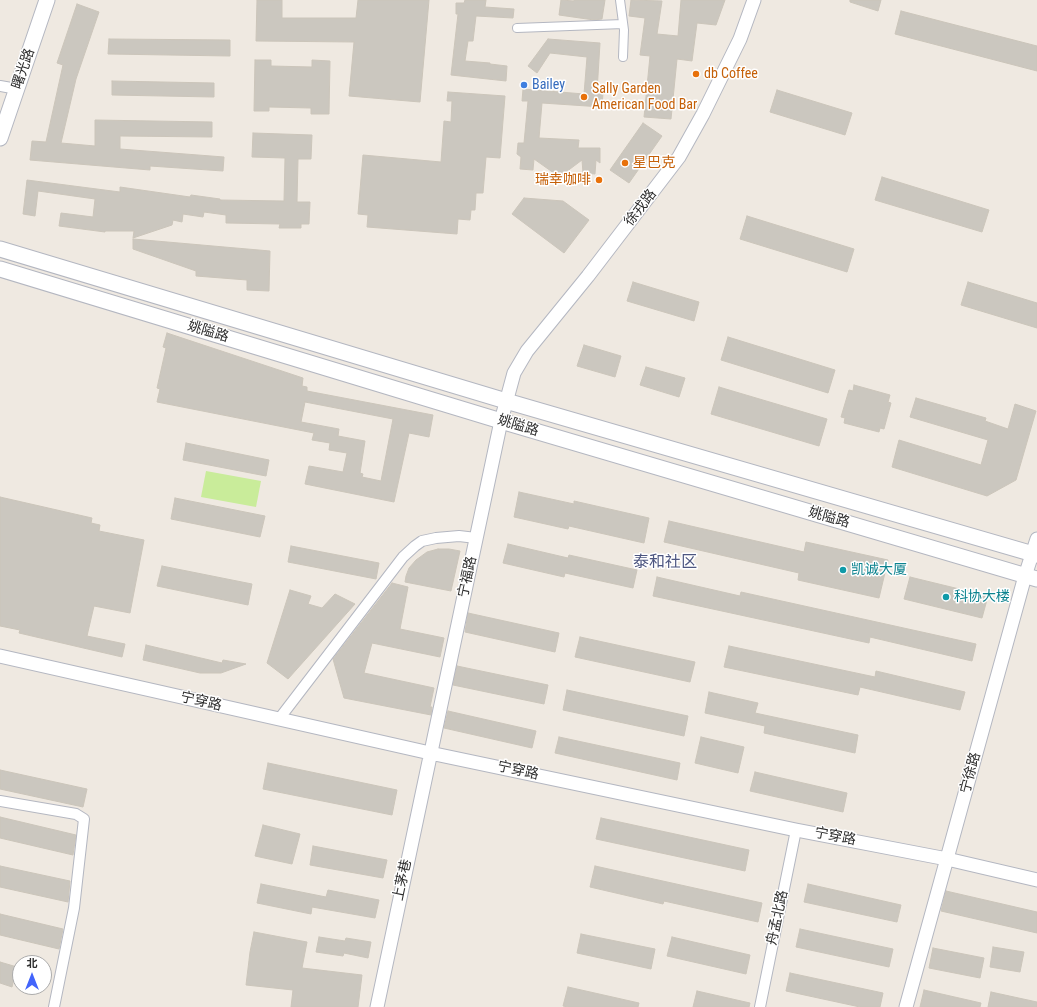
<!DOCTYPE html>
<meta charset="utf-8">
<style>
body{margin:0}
#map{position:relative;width:1037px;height:1007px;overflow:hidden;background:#efe9e1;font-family:"Roboto Condensed","Noto Sans SC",sans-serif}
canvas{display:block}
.north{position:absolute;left:12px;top:955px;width:40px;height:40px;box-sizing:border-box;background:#fff;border:1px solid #ababab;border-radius:50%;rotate:0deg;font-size:11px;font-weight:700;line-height:16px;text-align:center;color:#2e2e2e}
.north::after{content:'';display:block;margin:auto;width:14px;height:18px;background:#4264fb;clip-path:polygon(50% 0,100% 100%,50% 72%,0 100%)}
</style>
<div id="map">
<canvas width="1037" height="1007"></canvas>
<div class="north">北</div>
</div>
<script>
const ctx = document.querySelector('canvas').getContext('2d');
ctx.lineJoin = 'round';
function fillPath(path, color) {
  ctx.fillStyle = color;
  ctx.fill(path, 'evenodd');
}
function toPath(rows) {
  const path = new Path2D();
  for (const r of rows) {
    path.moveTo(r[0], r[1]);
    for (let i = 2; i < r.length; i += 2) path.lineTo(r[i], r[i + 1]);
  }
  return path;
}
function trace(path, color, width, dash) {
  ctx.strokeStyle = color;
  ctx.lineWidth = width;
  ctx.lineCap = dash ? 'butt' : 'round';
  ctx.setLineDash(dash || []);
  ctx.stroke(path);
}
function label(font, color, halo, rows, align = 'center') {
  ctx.font = font + ' "Roboto Condensed","Noto Sans SC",sans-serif';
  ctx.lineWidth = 3;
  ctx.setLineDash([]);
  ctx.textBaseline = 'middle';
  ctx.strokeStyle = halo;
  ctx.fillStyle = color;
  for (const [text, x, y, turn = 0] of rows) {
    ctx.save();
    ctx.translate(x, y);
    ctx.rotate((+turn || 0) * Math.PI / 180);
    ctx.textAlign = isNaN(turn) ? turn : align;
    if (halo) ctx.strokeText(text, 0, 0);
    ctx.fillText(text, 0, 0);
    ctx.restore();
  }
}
const pitch = toPath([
 [206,471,261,481,256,507,201,497]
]);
const building = toPath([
 [257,0,282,0,282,18,356,18,358,0,429,0,420,102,349,96,354,42,256,41,257,0],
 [465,0,486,0,485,7,514,9,513,18,476,16,473,41,468,41,465,61,490,63,490,64,507,66,506,81,451,75,458,14,456,14,456,3,464,3,465,0],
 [561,0,574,1,574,0,605,0,602,19,594,20,559,15,561,0],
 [631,0,662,1,657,34,678,36,681,0,725,0,716,25,697,23,692,61,677,59,671,119,644,117,650,56,640,55,645,18,629,16,631,0],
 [850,0,881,0,878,11,850,2,850,0],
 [77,4,99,12,76,79,61,143,95,146,95,120,212,122,212,137,120,136,120,149,224,157,223,171,150,166,150,170,30,160,32,141,46,142,63,65,57,63,77,4],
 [901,11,1037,46,1037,71,895,34,901,11],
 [109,39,230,40,230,56,108,54,109,39],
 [548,39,600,43,597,92,603,93,602,107,542,103,539,138,579,140,578,148,600,148,600,163,596,160,595,174,583,173,582,160,566,172,562,174,556,174,551,171,534,159,533,170,520,169,521,157,517,154,518,143,524,143,528,101,522,101,523,89,584,94,587,57,550,53,537,73,528,66,548,39],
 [255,60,271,60,271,66,312,67,312,60,330,61,329,114,311,114,311,108,269,107,269,111,254,111,255,60],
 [112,81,214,83,214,97,112,95,112,81],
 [777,90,852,113,845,135,770,112,777,90],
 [448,92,505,96,500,158,486,157,483,193,476,193,475,210,471,210,470,220,458,219,457,234,367,227,368,215,358,214,363,155,441,162,444,121,451,122,452,101,447,101,448,92],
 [643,123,662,136,629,183,610,170,643,123],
 [253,133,312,135,311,159,298,159,297,202,310,202,309,224,301,224,301,228,279,228,280,224,226,223,226,215,204,212,203,217,183,214,182,222,173,220,172,225,133,238,134,231,105,231,105,232,59,226,61,213,93,217,95,199,38,191,35,216,23,214,27,180,120,192,120,187,190,197,191,195,220,199,220,200,284,201,285,158,252,157,253,133],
 [882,177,989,210,982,232,875,200,882,177],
 [524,198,563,201,589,220,564,253,512,214,524,198],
 [747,216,854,249,847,272,740,239,747,216],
 [133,239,270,251,269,291,247,290,247,280,196,276,196,271,133,249,133,239],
 [633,282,699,302,694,321,627,301,633,282],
 [968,282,1037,303,1037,328,961,305,968,282],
 [167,333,303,378,302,386,307,387,307,391,433,415,429,437,409,433,394,502,305,484,309,466,343,472,347,453,329,450,330,443,312,440,314,433,157,402,160,389,157,388,166,348,163,347,167,333],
 [305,402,393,419,381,481,362,477,363,474,360,473,365,441,338,436,339,429,301,422,305,402],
 [728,337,835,370,828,393,721,360,728,337],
 [584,345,621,356,615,377,577,366,584,345],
 [646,367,685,378,679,397,640,385,646,367],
 [854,385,890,395,888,402,891,403,884,429,880,428,879,432,844,423,845,418,841,417,849,390,853,391,854,385],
 [719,387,827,419,819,446,711,414,719,387],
 [916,398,986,418,985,421,1008,429,1015,404,1036,411,1016,480,987,496,892,467,899,440,981,465,988,440,910,417,916,398],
 [186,443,269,460,266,476,183,460,186,443],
 [519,492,574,504,574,501,649,518,644,543,569,526,568,529,514,517,519,492],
 [0,497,92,518,91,523,100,525,99,531,144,540,130,613,94,606,87,636,125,644,122,657,19,633,20,630,0,626,0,497],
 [175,498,265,516,260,537,171,519,175,498],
 [669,521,804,552,806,542,888,560,879,598,798,580,799,573,664,542,669,521],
 [508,544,568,558,569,555,637,570,633,588,565,573,564,577,503,563,508,544],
 [291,546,379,563,376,579,288,562,291,546],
 [438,549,449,549,460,551,451,591,405,582,406,576,409,568,416,560,427,552,438,549],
 [162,566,252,584,248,605,157,586,162,566],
 [657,577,740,596,741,592,976,644,972,661,870,637,869,643,653,596,657,577],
 [910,577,988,596,982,618,904,599,910,577],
 [392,583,408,587,400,629,444,638,440,657,372,643,364,673,434,688,430,707,432,707,431,715,344,698,333,659,392,583],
 [290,590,311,596,308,604,322,608,335,594,355,604,288,679,267,663,290,590],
 [468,613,559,633,555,652,465,632,468,613],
 [580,637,695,662,690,682,575,657,580,637],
 [146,645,222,663,223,660,246,664,221,673,200,673,143,660,146,645],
 [729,646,875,677,876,671,965,692,960,710,860,687,858,695,724,667,729,646],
 [457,666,548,685,544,704,453,685,457,666],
 [567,690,688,716,684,736,563,710,567,690],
 [709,692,758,703,755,713,858,735,855,753,764,733,765,726,705,713,709,692],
 [448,711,536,731,532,748,444,728,448,711],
 [559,737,680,763,677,780,555,753,559,737],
 [701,737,744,747,738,773,695,763,701,737],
 [268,763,397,790,392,815,263,789,268,763],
 [0,770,87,789,83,807,0,789,0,770],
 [755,772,847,793,843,812,750,791,755,772],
 [0,817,76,835,73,855,0,838,0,817],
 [601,818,749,850,745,871,596,839,601,818],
 [263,825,300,834,292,864,255,856,263,825],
 [313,846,387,860,383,878,310,865,313,846],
 [0,866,70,881,68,902,0,887,0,866],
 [595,866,762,903,758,922,664,901,663,904,590,887,595,866],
 [261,884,326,897,328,890,379,900,375,918,312,907,311,914,257,903,261,884],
 [808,884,901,905,897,922,804,902,808,884],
 [946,891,1037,912,1037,933,941,911,946,891],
 [0,914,63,929,59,949,0,935,0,914],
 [800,929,893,949,889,967,796,947,800,929],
 [254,932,307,942,302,968,362,975,358,1007,291,1007,293,990,246,985,250,952,254,932],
 [581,934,655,949,651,969,577,953,581,934],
 [319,937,345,941,346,938,371,942,368,958,344,953,343,956,316,952,319,937],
 [672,937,750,955,746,974,667,956,672,937],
 [993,947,1024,952,1020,972,990,967,993,947],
 [933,948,984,958,980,978,929,968,933,948],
 [0,962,17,967,12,987,0,983,0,962],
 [790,973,883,993,880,1007,860,1007,786,991,790,973],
 [568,987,639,1003,638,1007,568,1007,563,1006,568,987],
 [924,990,981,1003,980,1007,920,1007,924,990],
 [697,991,750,1003,749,1007,693,1007,697,991],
 [991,992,1037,1002,1037,1007,988,1007,991,992]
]);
const pedestrian = toPath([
 [620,0,624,30,623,57],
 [517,28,623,24]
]);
const minor = toPath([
 [0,86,17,89],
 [279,719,403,557,415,546,422,541,436,538,459,536,476,538],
 [0,801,76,814,84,819,74,908,54,1007],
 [760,1007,796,830]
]);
const tertiary = toPath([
 [0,656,430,753,796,830,947,859,1037,880],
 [377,1007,501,421,514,373,527,351,588,276,679,157,703,114,740,39,754,0],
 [906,1007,1025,576,1037,539]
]);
const secondary = toPath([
 [0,138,47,0],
 [0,249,506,401,1037,555],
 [0,269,501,421,1037,579]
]);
const markers = [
 [696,74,4,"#e8710a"],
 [524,85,4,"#3f7fe0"],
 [584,97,4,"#e8710a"],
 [625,163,4,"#e8710a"],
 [599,180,4,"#e8710a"],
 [843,570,4,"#0f9aa8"],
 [946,597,4,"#0f9aa8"]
];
const streetNames = [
 ["曙光路",24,69,-71],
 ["徐戎路",641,208,-52],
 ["姚隘路",208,332,17],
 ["姚隘路",518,426,17],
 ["姚隘路",829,518,16],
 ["宁福路",468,577,-78],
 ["宁穿路",201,702,13],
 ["宁穿路",518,771,12],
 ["宁徐路",971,773,-75],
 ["宁穿路",835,837,11],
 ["上茅巷",403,880,-78],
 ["舟孟北路",778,918,-78]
];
const foodNames = [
 ["db Coffee",704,74],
 ["Sally Garden",592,89],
 ["American Food Bar",592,105],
 ["星巴克",633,163],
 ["瑞幸咖啡",591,180,"right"]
];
const shopNames = [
 ["Bailey",532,85]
];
const cultureNames = [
 ["凯诚大厦",851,570],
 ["科协大楼",954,597]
];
const quarterNames = [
 ["泰和社区",665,563]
];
fillPath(pitch, '#c9ec9a');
fillPath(building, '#cbc7bf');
trace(building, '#cbc5ba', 1);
trace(pedestrian, '#b4b7c1', 10);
trace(minor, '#b4b7c1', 12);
trace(tertiary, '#b4b7c1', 15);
trace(secondary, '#b4b7c1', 17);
trace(pedestrian, '#fff', 8);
trace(minor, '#fff', 10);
trace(tertiary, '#fff', 13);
trace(secondary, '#fff', 15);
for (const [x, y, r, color] of markers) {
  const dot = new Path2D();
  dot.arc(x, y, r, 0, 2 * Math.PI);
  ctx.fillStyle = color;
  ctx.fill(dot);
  trace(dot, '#fff', 1.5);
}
label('14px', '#2e2e2e', '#fff', streetNames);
label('14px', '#c56008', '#fff', foodNames, 'left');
label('14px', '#366cbe', '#fff', shopNames, 'left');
label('14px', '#0d838f', '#fff', cultureNames, 'left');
label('16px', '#4d5680', '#fff', quarterNames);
</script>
